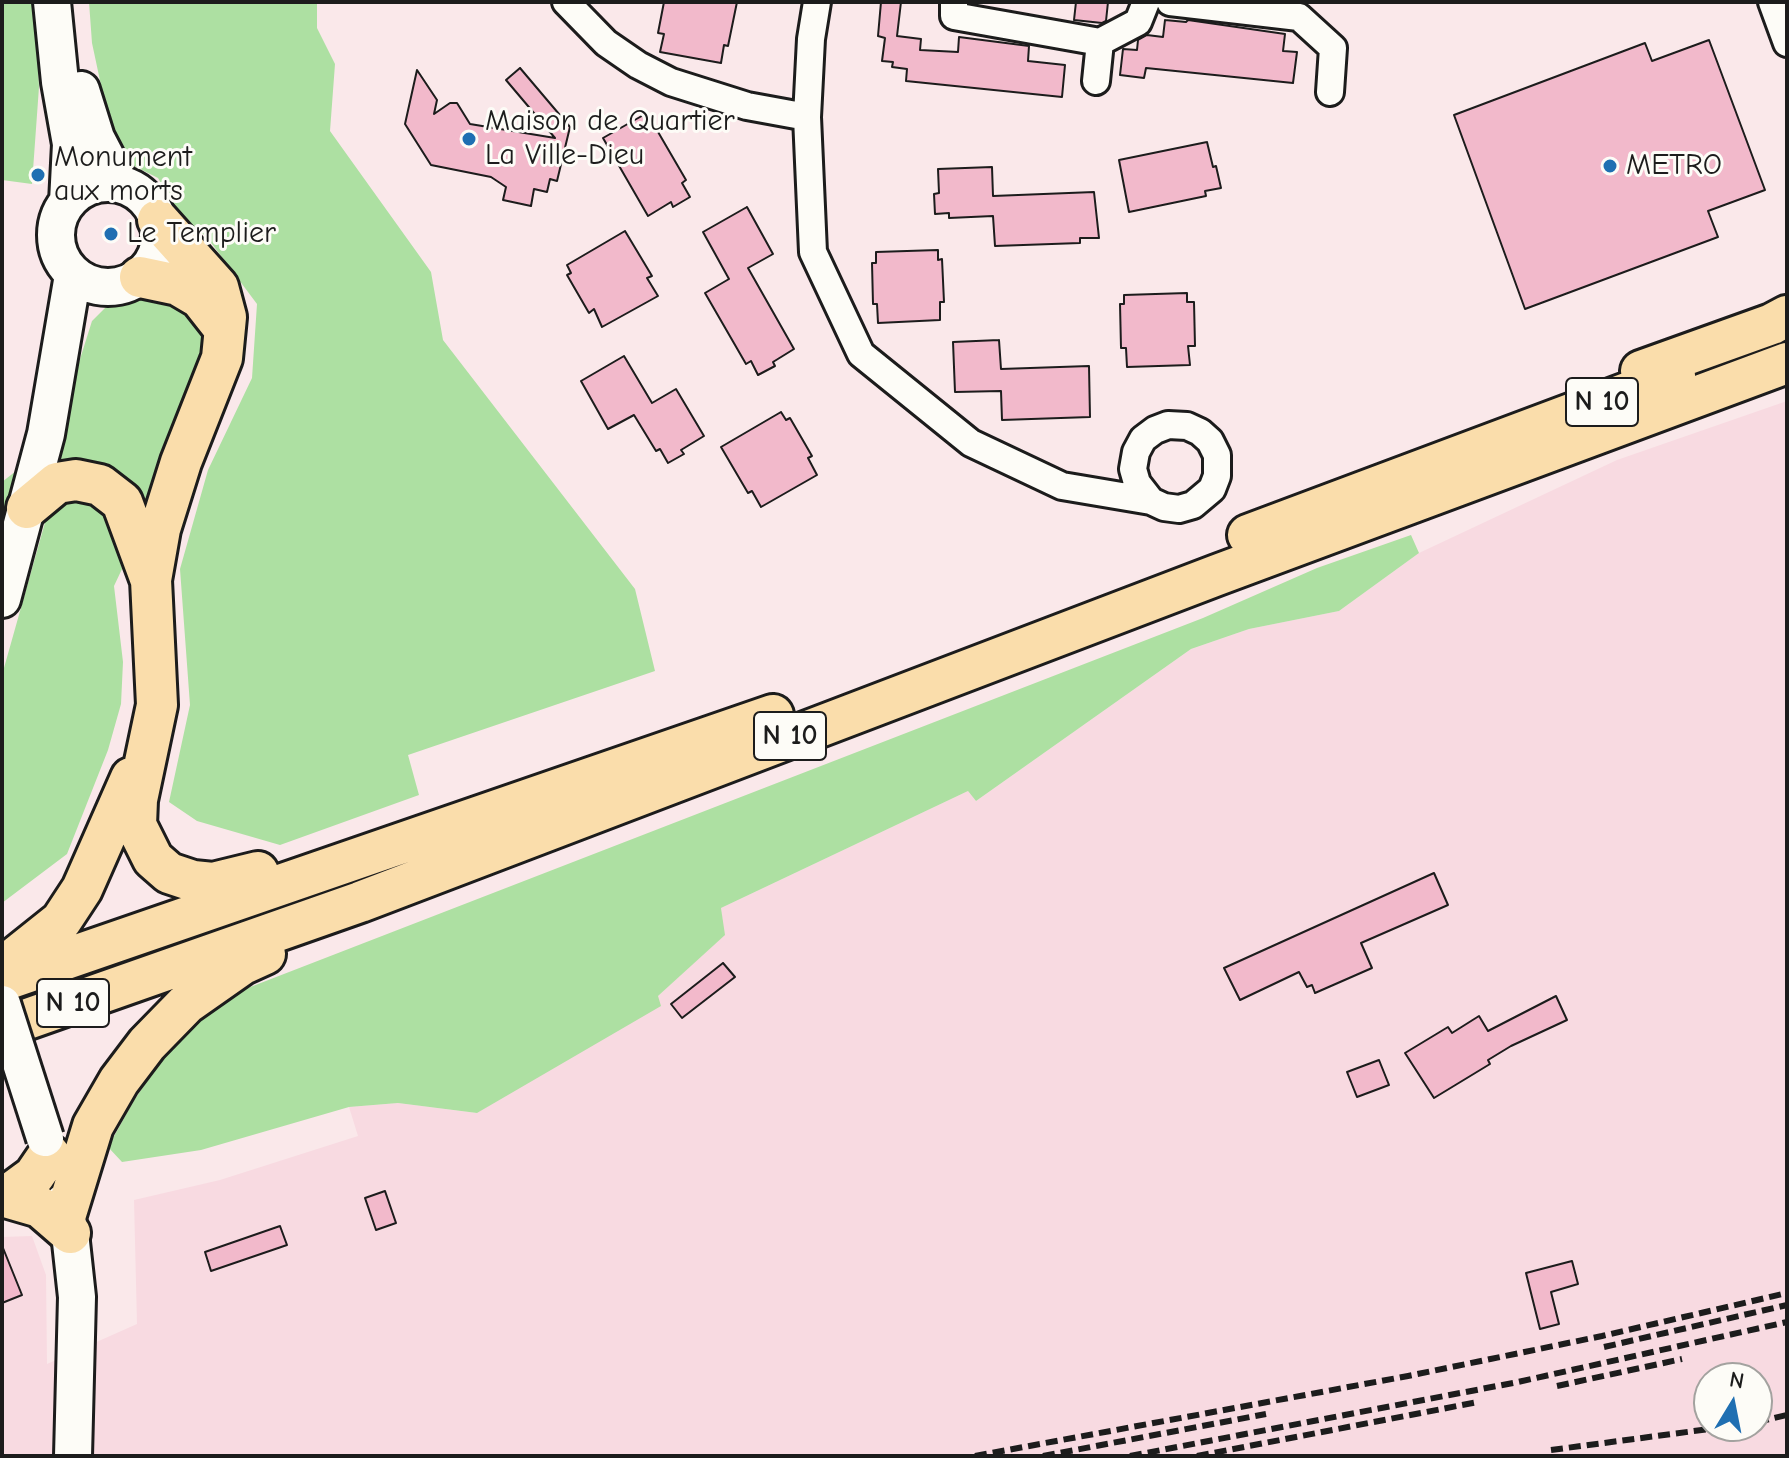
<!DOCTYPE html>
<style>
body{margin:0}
#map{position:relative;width:1789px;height:1458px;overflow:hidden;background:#fae8ea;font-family:"Comic Neue",sans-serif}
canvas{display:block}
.frame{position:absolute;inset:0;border:4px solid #1c1c1c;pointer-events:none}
.north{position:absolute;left:1693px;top:1362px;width:80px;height:80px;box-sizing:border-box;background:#fdfcf7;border:2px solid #a3a29f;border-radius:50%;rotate:10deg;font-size:22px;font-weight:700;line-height:32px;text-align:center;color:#1c1c1c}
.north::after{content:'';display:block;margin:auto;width:28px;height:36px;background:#1f6fb2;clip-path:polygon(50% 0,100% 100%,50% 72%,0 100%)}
</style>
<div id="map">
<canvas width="1789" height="1458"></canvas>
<div class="frame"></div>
<div class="north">N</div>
</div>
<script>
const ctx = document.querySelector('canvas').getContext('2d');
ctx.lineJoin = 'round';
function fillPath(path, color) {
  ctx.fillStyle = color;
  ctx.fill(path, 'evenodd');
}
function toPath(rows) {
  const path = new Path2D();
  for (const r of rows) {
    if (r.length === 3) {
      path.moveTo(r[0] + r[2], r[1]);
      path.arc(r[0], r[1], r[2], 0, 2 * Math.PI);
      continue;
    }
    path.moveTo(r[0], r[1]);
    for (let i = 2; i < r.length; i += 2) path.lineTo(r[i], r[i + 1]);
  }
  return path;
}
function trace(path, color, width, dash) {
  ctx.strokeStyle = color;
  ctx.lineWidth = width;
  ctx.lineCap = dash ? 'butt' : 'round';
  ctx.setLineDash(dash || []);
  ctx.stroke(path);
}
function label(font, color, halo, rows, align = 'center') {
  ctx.font = font + ' "Comic Neue",sans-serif';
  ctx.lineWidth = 6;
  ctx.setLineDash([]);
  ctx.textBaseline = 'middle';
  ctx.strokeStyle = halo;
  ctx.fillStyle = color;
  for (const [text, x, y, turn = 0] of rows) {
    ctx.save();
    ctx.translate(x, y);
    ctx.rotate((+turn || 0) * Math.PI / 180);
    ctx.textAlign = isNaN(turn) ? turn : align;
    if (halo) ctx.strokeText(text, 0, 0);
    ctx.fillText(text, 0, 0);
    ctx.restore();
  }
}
const built = toPath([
 [1787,401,1787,1456,2,1456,2,1237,32,1236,46,1275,47,1364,137,1324,134,1200,220,1180,358,1136,349,1107,398,1103,477,1113,658,996,724,935,721,908,968,791,976,801,1191,649,1249,629,1339,611,1419,553,1617,460],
 [1709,1378,1757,1378,1757,1426,1709,1426]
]);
const green = toPath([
 [2,2,35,2,39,87,32,184,2,180],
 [89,2,317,2,317,28,335,64,330,131,431,272,443,340,635,589,655,671,408,755,419,795,280,845,197,821,169,802,190,705,180,569,208,470,252,378,257,304,206,236,185,224,158,178,126,162,105,104,92,43],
 [159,295,200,319,204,341,199,364,174,420,139,520,46,467,92,321,106,307,130,297],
 [16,471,5,514,8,528,2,551,2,482],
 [86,499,108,513,122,569,114,586,123,662,121,704,108,750,67,854,2,903,2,675,46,519,66,500],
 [1411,535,1419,553,1339,611,1249,629,1191,649,976,801,968,791,721,908,725,935,658,996,661,1006,477,1113,398,1103,349,1107,201,1150,122,1162,108,1147,133,1102,155,1069,187,1030,240,991,1203,618,1317,568]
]);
const building = toPath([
 [664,2,737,2,728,46,724,45,721,63,660,52,664,34,658,33,664,2],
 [881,2,901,2,897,36,921,39,920,50,958,52,959,37,1029,46,1028,61,1065,65,1062,97,906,81,907,69,892,67,893,62,882,61,885,38,878,36,881,2],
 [1076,2,1108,2,1106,21,1102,23,1074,20,1076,2],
 [1165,20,1186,22,1188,20,1285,34,1283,51,1297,52,1293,83,1146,68,1144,78,1120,75,1123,49,1137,50,1138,40,1147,35,1163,37,1165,20],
 [1709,40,1765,190,1708,211,1718,237,1525,309,1454,115,1645,43,1652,61,1709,40],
 [520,68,570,127,557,181,550,179,547,192,534,189,531,206,503,200,506,187,491,177,431,165,405,124,417,70,437,100,434,114,450,103,457,103,470,124,555,138,506,80,520,68],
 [647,113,686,180,682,183,690,197,673,207,671,202,648,216,603,138,647,113],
 [1207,142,1213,167,1216,166,1221,188,1205,191,1206,196,1129,212,1119,160,1207,142],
 [992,167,993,196,1094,192,1099,238,1080,238,1080,243,995,246,993,216,949,218,949,213,935,214,934,194,939,193,938,169,992,167],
 [747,207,773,254,748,268,794,349,773,362,775,366,758,375,751,361,746,364,705,293,729,279,703,232,747,207],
 [625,231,652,276,647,278,658,296,602,327,594,309,589,313,567,275,571,273,567,265,625,231],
 [938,250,938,260,942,259,944,302,940,302,940,320,878,323,877,304,873,304,872,263,876,263,876,252,938,250],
 [1187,293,1187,302,1194,302,1195,346,1188,346,1190,365,1127,367,1126,348,1121,348,1120,304,1124,304,1124,295,1187,293],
 [999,340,1001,369,1089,366,1090,417,1002,420,1001,391,955,392,953,342,999,340],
 [624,356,652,403,676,389,704,436,681,450,684,454,668,463,660,449,656,451,634,415,608,429,581,381,624,356],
 [781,412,786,420,790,418,812,456,808,458,817,475,761,507,752,491,748,493,721,447,781,412],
 [1434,873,1448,905,1361,943,1372,968,1315,993,1312,985,1307,987,1299,972,1240,1000,1224,968,1434,873],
 [723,963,735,977,682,1018,671,1004,723,963],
 [1556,996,1567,1020,1511,1046,1488,1060,1490,1064,1434,1098,1405,1053,1448,1027,1452,1033,1479,1016,1488,1031,1556,996],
 [1379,1060,1389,1085,1357,1097,1347,1072,1379,1060],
 [385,1191,396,1223,376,1230,365,1198,385,1191],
 [280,1226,287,1245,211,1271,205,1252,280,1226],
 [3,1248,22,1295,2,1303,2,1249,3,1248],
 [1572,1261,1578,1284,1551,1292,1559,1324,1540,1329,1526,1273,1572,1261]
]);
const street = toPath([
 [566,2,606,43,638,65,671,82,747,106,807,117],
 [817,2,811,39,807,117,813,252,861,354,971,443,1062,486,1151,501,1164,507,1179,509,1193,505,1212,489,1217,476,1217,455,1210,441,1200,432,1187,426,1168,425,1155,430,1143,439,1136,452,1133,469,1137,483,1151,501],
 [954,2,954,16,1100,42,1096,81],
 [1170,2,1299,17,1333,48,1330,92],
 [1772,2,1787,43],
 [1100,42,1138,22,1146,2]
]);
const secondary = toPath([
 [52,2,60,82,71,144,68,202],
 [81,90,96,138,120,184],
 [108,235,52],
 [2,599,46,434,73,275],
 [63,1203,70,1233,77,1297,73,1456]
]);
const primary = toPath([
 [158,220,218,287,226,317,222,358,181,462,160,529,151,580,157,705,137,800,136,825,153,859,169,873,193,881,213,883,258,872],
 [140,277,178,285,200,298,222,326],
 [1641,371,1772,324,1787,316],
 [27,508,57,483,76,480,100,485,122,502,150,578],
 [1248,535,1675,375],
 [2,968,61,921,82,889,131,778],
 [2,981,773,715],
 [2,1028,360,902,1217,575,1787,363],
 [2,1196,40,1207,70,1233],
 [7,1196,34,1176,49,1154],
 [66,1214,93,1126,119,1081,147,1044,186,1004,243,964,265,954]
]);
const rail = toPath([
 [1604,1347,1787,1305],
 [1557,1386,1682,1359],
 [1757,1422,1787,1415],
 [1551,1450,1732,1426],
 [975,1456,1408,1376,1602,1336,1787,1293],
 [1043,1456,1266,1414],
 [1130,1456,1518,1382,1787,1322],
 [1197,1456,1478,1402]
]);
const secondaryBridge = toPath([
 [2,1004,45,1138]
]);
const markers = [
 [469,139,8,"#1f6fb2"],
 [1610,166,8,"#1f6fb2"],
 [38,175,8,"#1f6fb2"],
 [111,234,8,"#1f6fb2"]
];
const shields = [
 [1602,402,72],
 [790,736,72],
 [73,1003,72]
];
const shieldNames = [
 ["N 10",1602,402],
 ["N 10",790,736],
 ["N 10",73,1003]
];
const poiNames = [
 ["Maison de Quartier",485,122],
 ["La Ville-Dieu",485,156],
 ["Monument",54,158],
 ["aux morts",54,192],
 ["METRO",1626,166],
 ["Le Templier",127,234]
];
fillPath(built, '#f8dae1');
fillPath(green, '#ade0a2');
fillPath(building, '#f2b9cb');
trace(building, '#1c1c1c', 2);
trace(street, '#1c1c1c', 32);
trace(secondary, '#1c1c1c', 42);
trace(primary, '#1c1c1c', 46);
trace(street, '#fdfcf7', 26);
trace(secondary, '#fdfcf7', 36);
trace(primary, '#faddab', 40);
trace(rail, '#1c1c1c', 6, [12, 6]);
trace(secondaryBridge, '#1c1c1c', 42, []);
trace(secondaryBridge, '#fdfcf7', 36);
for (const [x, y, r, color] of markers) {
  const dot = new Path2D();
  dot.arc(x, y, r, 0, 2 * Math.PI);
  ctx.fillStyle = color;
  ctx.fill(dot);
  trace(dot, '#fdfcf7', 3);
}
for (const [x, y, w] of shields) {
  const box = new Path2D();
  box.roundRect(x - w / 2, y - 24, w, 48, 6);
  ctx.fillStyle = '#fdfcf7';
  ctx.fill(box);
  trace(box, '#1c1c1c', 2);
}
label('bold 28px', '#1c1c1c', null, shieldNames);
label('30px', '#1c1c1c', '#fdfcf7', poiNames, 'left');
</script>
